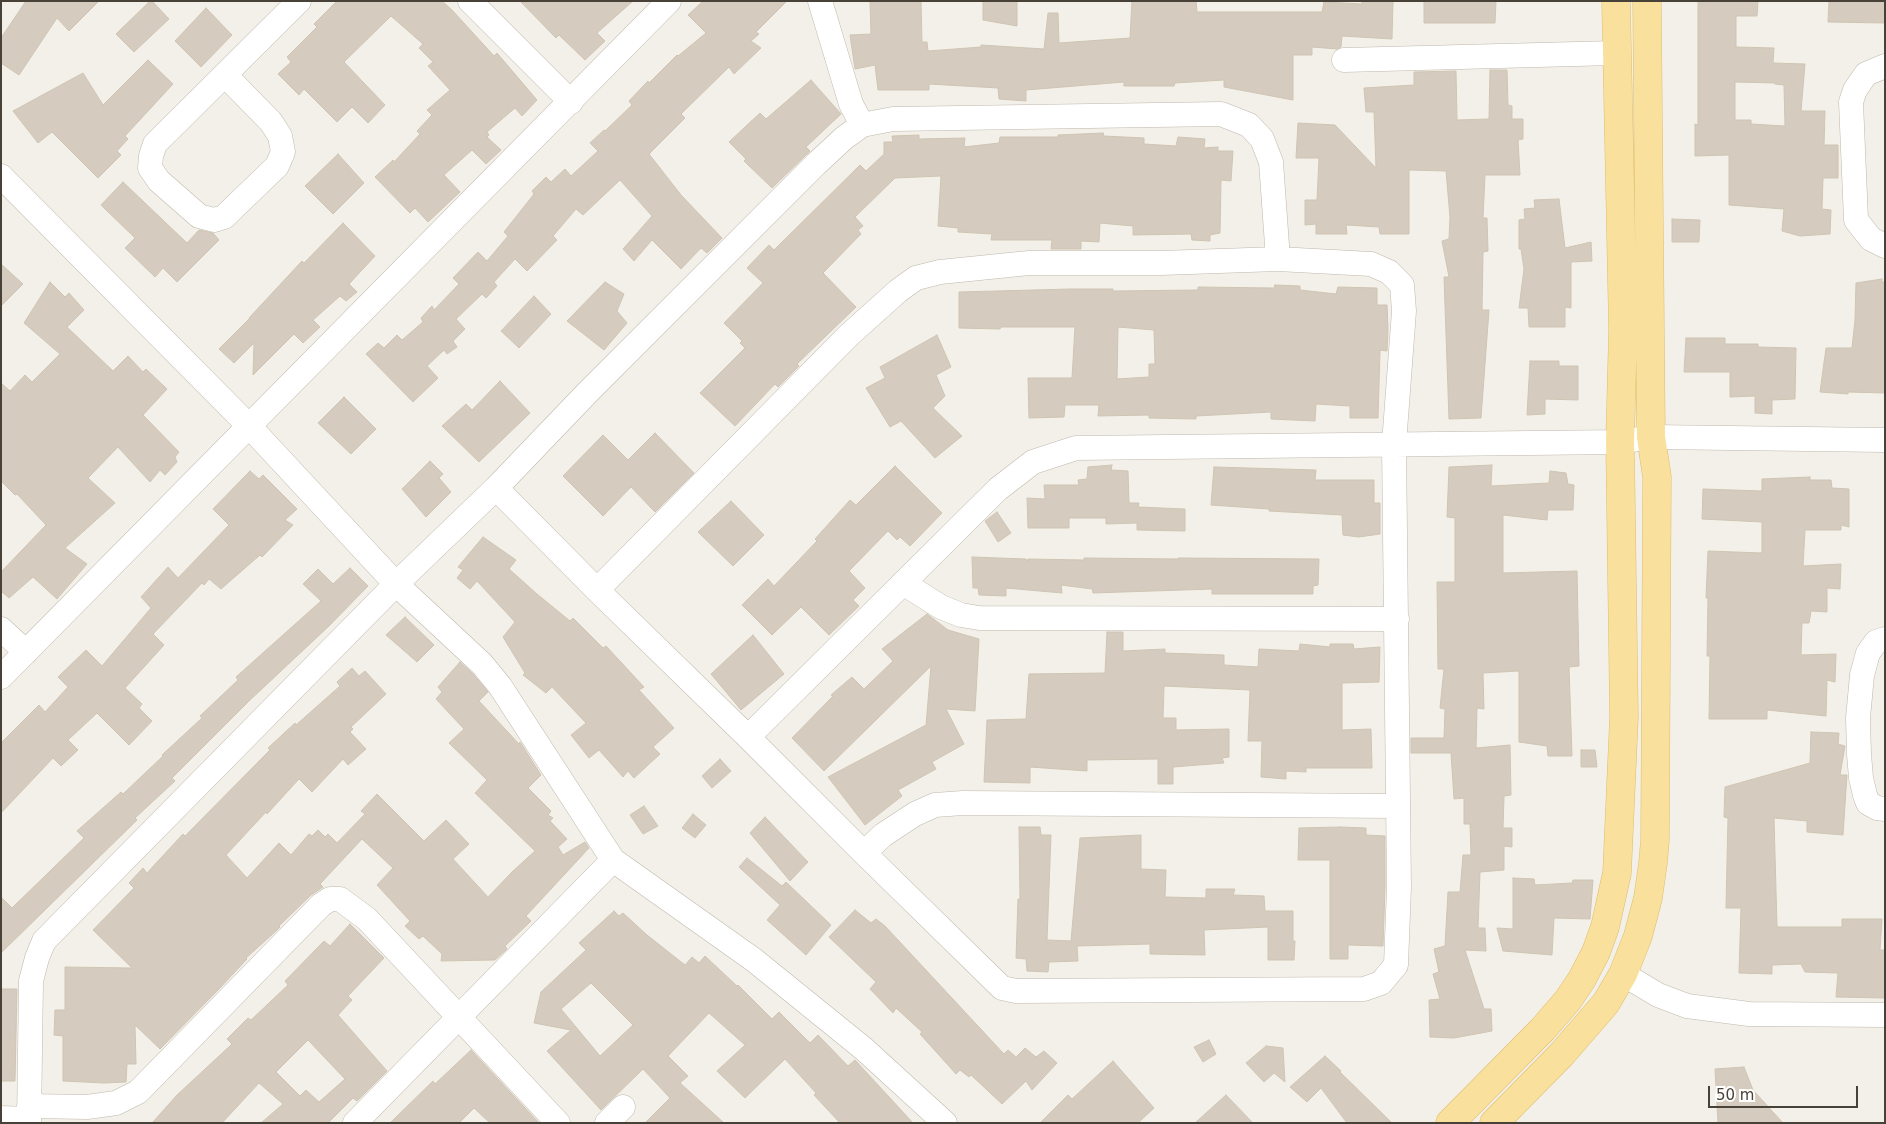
<!DOCTYPE html>
<style>
body{margin:0}
#map{position:relative;width:1886px;height:1124px;overflow:hidden;background:#f3f0e9;font-family:"DejaVu Sans",sans-serif}
canvas{display:block}
.frame{position:absolute;inset:0;border:2px solid #474138;pointer-events:none}
.scale{position:absolute;left:1708px;top:1086px;width:150px;height:22px;box-sizing:border-box;border:2px solid #474138;border-top:0;padding-left:6px;font-size:15px;line-height:18px;white-space:nowrap;color:#474138;-webkit-text-stroke:4px #fff;paint-order:stroke}
</style>
<div id="map">
<canvas width="1886" height="1124"></canvas>
<div class="frame"></div>
<div class="scale">50 m</div>
</div>
<script>
const ctx = document.querySelector('canvas').getContext('2d');
ctx.lineJoin = 'round';
function fillPath(path, color) {
  ctx.fillStyle = color;
  ctx.fill(path, 'evenodd');
}
function toPath(rows) {
  const path = new Path2D();
  for (const r of rows) {
    path.moveTo(r[0], r[1]);
    for (let i = 2; i < r.length; i += 2) path.lineTo(r[i], r[i + 1]);
  }
  return path;
}
function trace(path, color, width, dash) {
  ctx.strokeStyle = color;
  ctx.lineWidth = width;
  ctx.lineCap = dash ? 'butt' : 'round';
  ctx.setLineDash(dash || []);
  ctx.stroke(path);
}
const building = toPath([
 [26,1,99,1,69,31,57,18,19,75,1,63,1,38,26,1],
 [150,1,152,1,169,19,134,52,116,34,150,1],
 [337,1,442,1,452,10,494,56,497,53,537,100,522,116,515,108,487,132,489,135,487,137,501,150,486,164,472,150,444,175,460,192,428,222,415,208,410,213,375,177,393,160,394,162,420,134,417,131,432,115,427,110,450,90,428,66,433,62,419,48,423,44,391,16,344,62,385,105,368,123,352,107,337,122,304,89,299,95,278,74,291,62,287,57,317,27,314,24,337,1],
 [520,1,633,1,597,33,605,41,585,60,559,35,556,38,520,1],
 [703,1,787,1,756,32,759,34,751,41,761,48,734,74,729,67,681,114,685,118,649,154,681,195,722,238,707,253,701,248,681,269,652,240,634,261,623,249,652,216,620,180,583,215,576,209,553,236,557,240,527,271,515,259,494,282,497,286,486,298,482,294,456,319,465,329,453,341,457,347,447,354,444,350,427,366,438,378,413,402,366,354,378,343,384,348,397,335,402,340,423,322,421,318,432,306,434,310,459,284,453,278,478,252,487,261,508,236,504,232,534,194,532,191,546,177,551,182,565,169,571,176,598,151,590,143,604,130,605,131,632,105,629,101,648,81,649,83,677,55,678,56,706,33,688,15,703,1],
 [870,1,921,1,922,42,927,42,928,51,981,47,981,45,1044,49,1048,13,1058,13,1059,43,1130,38,1132,1,1196,1,1197,12,1322,12,1324,2,1362,4,1362,1,1393,1,1392,39,1342,36,1341,47,1337,49,1312,47,1312,55,1293,55,1293,100,1224,87,1224,80,1175,83,1174,86,1124,86,1124,82,1026,90,1026,101,999,99,998,88,929,84,929,90,878,90,875,65,855,69,850,35,871,34,870,1],
 [983,1,1017,1,1017,26,983,20,983,1],
 [1424,1,1496,1,1495,23,1424,23,1424,1],
 [1698,1,1758,1,1757,16,1736,16,1736,47,1774,48,1773,63,1805,64,1801,111,1825,111,1824,145,1838,145,1838,178,1823,178,1822,209,1831,210,1830,234,1800,236,1782,231,1784,209,1729,205,1729,155,1695,156,1695,124,1698,125,1698,1],
 [1735,82,1775,83,1775,84,1784,85,1785,126,1751,124,1751,120,1735,120,1735,82],
 [1829,1,1885,1,1885,23,1828,22,1829,1],
 [206,8,232,35,201,67,175,41,206,8],
 [148,60,173,84,125,136,128,139,117,151,121,155,98,178,52,132,38,143,13,111,83,73,103,105,148,60],
 [1490,70,1507,70,1508,105,1512,106,1512,119,1523,119,1523,139,1518,140,1520,175,1485,175,1483,218,1487,218,1488,251,1483,252,1482,310,1489,310,1481,418,1449,419,1444,277,1449,277,1442,241,1449,239,1450,217,1446,171,1409,170,1409,234,1380,234,1379,227,1346,225,1347,234,1316,234,1316,224,1305,225,1305,200,1317,200,1319,158,1296,158,1298,123,1335,125,1376,168,1374,112,1366,112,1364,88,1414,85,1414,72,1456,71,1457,120,1489,119,1490,70],
 [811,80,841,114,806,147,810,151,772,188,744,161,746,159,729,142,760,113,766,119,811,80],
 [1103,133,1104,136,1144,138,1144,144,1176,146,1178,137,1205,139,1204,148,1218,147,1218,151,1233,151,1231,181,1221,180,1220,233,1210,235,1210,241,1192,240,1191,234,1133,235,1133,226,1100,223,1099,242,1081,241,1081,249,1051,249,1052,240,991,240,992,234,958,232,958,228,938,226,941,176,895,178,855,217,863,226,858,230,861,234,823,273,856,307,797,364,799,366,778,387,775,384,735,426,700,393,745,348,740,343,742,341,724,323,763,283,747,268,769,245,774,250,860,165,866,171,884,154,884,142,893,142,892,136,919,135,919,139,965,138,964,147,999,143,1000,137,1058,137,1058,135,1103,133],
 [338,154,364,183,333,214,305,186,338,154],
 [123,182,187,243,199,230,213,233,219,240,177,282,163,268,155,277,125,248,135,238,101,205,123,182],
 [1559,199,1565,248,1591,242,1592,261,1571,262,1571,308,1565,307,1565,327,1529,327,1528,308,1519,308,1524,269,1521,249,1519,249,1519,220,1525,219,1524,209,1535,208,1534,200,1559,199],
 [1672,219,1700,220,1699,242,1672,242,1672,219],
 [343,223,375,256,349,284,357,292,346,301,340,296,313,320,320,327,303,343,294,334,253,375,254,343,234,363,219,349,250,318,249,318,302,261,304,263,343,223],
 [1,264,23,284,1,306,1,264],
 [1882,279,1882,282,1885,282,1885,393,1848,392,1848,394,1820,392,1826,348,1852,348,1855,320,1856,283,1882,279],
 [50,282,65,297,69,293,84,310,67,327,113,371,128,356,143,372,146,369,167,389,143,415,179,452,175,457,177,462,165,475,160,470,150,482,118,447,88,478,115,503,65,548,87,564,57,599,33,577,9,598,1,591,1,572,46,525,17,494,15,495,1,481,1,383,10,391,25,375,32,382,60,354,24,323,50,282],
 [605,282,624,294,617,311,627,323,604,350,567,321,605,282],
 [1275,285,1300,286,1300,290,1336,294,1338,287,1377,288,1377,305,1387,305,1388,329,1387,351,1380,350,1378,418,1350,418,1350,406,1316,404,1315,421,1271,419,1271,412,1196,416,1196,419,1149,418,1149,415,1098,416,1099,405,1065,405,1064,417,1029,418,1028,378,1072,378,1075,327,1001,327,1000,329,959,328,959,292,1071,289,1113,289,1113,291,1198,290,1198,287,1274,288,1275,285],
 [1118,327,1154,330,1155,364,1149,364,1149,377,1117,379,1118,327],
 [534,296,551,314,519,348,501,331,534,296],
 [937,335,951,367,936,375,945,396,933,408,962,436,935,458,901,421,890,427,866,388,885,378,880,367,937,335],
 [1686,338,1725,338,1725,344,1758,344,1758,347,1796,348,1795,399,1772,400,1772,414,1755,413,1755,396,1730,397,1730,372,1684,372,1686,338],
 [1530,361,1559,361,1559,366,1578,366,1578,400,1545,399,1545,414,1527,415,1530,361],
 [500,381,530,413,479,462,442,426,466,404,472,410,500,381],
 [344,397,376,429,351,454,318,423,344,397],
 [655,433,694,473,655,512,631,487,603,516,563,476,603,435,628,460,655,433],
 [430,461,443,474,439,478,451,492,426,517,402,489,430,461],
 [1112,465,1111,470,1128,471,1129,503,1139,503,1138,507,1185,509,1185,531,1137,530,1137,523,1106,524,1106,518,1069,518,1069,528,1028,528,1027,498,1045,499,1044,485,1079,485,1078,480,1087,479,1088,467,1112,465],
 [1492,465,1491,486,1549,483,1550,471,1566,473,1568,484,1574,485,1573,510,1548,510,1547,520,1503,515,1503,573,1577,571,1579,666,1569,667,1572,756,1548,756,1547,746,1519,742,1519,671,1483,673,1484,709,1477,708,1476,748,1510,745,1511,795,1504,796,1503,828,1512,828,1512,847,1504,846,1504,870,1480,872,1478,928,1485,928,1486,951,1465,950,1484,1009,1491,1009,1492,1031,1454,1038,1430,1037,1429,1000,1440,999,1433,974,1439,972,1434,949,1445,946,1448,892,1460,892,1463,855,1471,855,1470,824,1464,824,1464,798,1454,799,1451,753,1411,753,1411,738,1444,738,1445,709,1440,708,1444,669,1438,669,1437,582,1455,582,1455,518,1447,517,1449,467,1492,465],
 [895,466,942,513,910,546,900,537,897,540,888,531,849,571,865,588,853,600,859,606,829,635,801,607,772,635,742,605,768,579,774,586,817,541,815,539,850,500,856,505,895,466],
 [1214,467,1316,470,1315,480,1374,480,1374,503,1380,503,1380,534,1359,537,1343,535,1342,515,1269,511,1269,509,1211,505,1214,467],
 [250,471,259,479,263,475,297,509,285,520,293,525,262,557,260,555,221,589,209,579,204,585,202,583,153,634,164,645,125,688,142,704,139,708,152,721,129,745,97,713,68,740,78,750,61,766,53,758,1,813,1,743,39,705,45,712,68,687,58,677,86,650,102,666,151,608,141,597,168,567,178,578,229,525,213,509,250,471],
 [1810,477,1810,480,1831,480,1832,488,1849,489,1849,527,1841,525,1841,530,1805,530,1803,566,1841,564,1840,589,1827,588,1827,612,1811,611,1809,623,1802,623,1801,655,1836,654,1835,682,1827,680,1826,716,1767,710,1767,719,1709,719,1710,656,1707,656,1708,598,1706,598,1708,551,1762,553,1762,522,1702,519,1703,489,1762,491,1762,479,1810,477],
 [731,501,764,535,733,566,698,532,731,501],
 [997,512,1011,533,998,542,985,521,997,512],
 [483,537,516,560,509,569,537,594,570,621,573,618,603,648,606,646,644,687,639,690,674,728,653,747,660,754,634,778,628,771,623,777,599,750,589,758,571,735,586,723,552,687,546,693,523,675,525,673,503,637,515,622,477,581,470,589,457,578,463,570,458,567,483,537],
 [972,557,1026,559,1028,561,1028,559,1084,560,1084,558,1178,559,1178,558,1319,559,1318,585,1313,586,1313,594,1212,594,1212,589,1093,593,1092,589,1061,585,1062,593,1006,588,1006,596,979,595,978,588,973,588,972,557],
 [350,568,368,586,329,626,249,701,172,778,175,781,135,818,137,820,1,953,1,897,12,908,84,838,77,831,121,792,123,794,163,756,162,755,202,718,200,716,238,680,236,677,321,601,303,584,318,569,333,584,350,568],
 [927,614,948,630,979,639,975,711,946,709,964,744,932,762,936,769,898,790,902,796,865,825,828,777,926,725,931,666,824,771,792,738,833,696,831,695,852,677,864,689,893,661,882,649,927,614],
 [405,617,434,645,417,662,386,635,405,617],
 [1107,632,1123,632,1123,651,1165,649,1165,653,1224,655,1224,665,1258,667,1259,649,1299,651,1300,644,1330,647,1330,644,1353,644,1354,649,1380,647,1379,682,1342,683,1342,730,1371,729,1372,768,1306,768,1306,772,1286,771,1286,779,1261,777,1262,741,1248,741,1250,690,1164,686,1163,718,1176,718,1176,730,1229,729,1229,757,1222,758,1224,763,1173,767,1173,784,1158,784,1158,759,1087,760,1087,771,1030,767,1030,783,984,782,987,720,1026,719,1029,674,1105,673,1107,632],
 [753,635,784,674,741,710,711,674,753,635],
 [460,662,472,673,488,692,479,701,519,744,520,742,541,775,528,788,551,811,548,815,553,818,550,821,567,839,558,847,563,855,585,842,589,848,526,916,531,921,505,946,507,949,495,960,441,961,442,954,423,936,419,939,405,926,410,921,377,885,393,868,362,839,320,884,323,887,311,895,279,926,280,927,276,931,246,958,247,959,218,990,160,1049,135,1025,136,1064,127,1064,126,1082,104,1083,63,1081,63,1036,54,1035,55,1010,65,1010,65,967,132,968,93,930,134,888,129,883,143,868,147,873,183,834,185,836,270,750,268,748,295,723,296,725,340,686,337,682,352,668,359,676,365,671,386,694,351,727,353,729,350,732,366,749,348,765,343,759,312,792,299,779,267,814,266,812,226,855,247,878,279,843,291,855,309,834,312,836,318,830,325,837,328,834,337,843,365,814,361,811,377,794,424,841,446,820,469,844,453,859,488,897,513,871,535,851,475,793,487,780,449,743,464,729,436,699,442,692,438,687,460,662],
 [1811,732,1839,733,1838,744,1845,746,1840,775,1847,775,1843,835,1807,832,1807,821,1774,818,1777,927,1842,927,1842,919,1882,919,1880,950,1885,950,1885,998,1836,997,1838,973,1805,972,1801,964,1772,965,1772,974,1739,973,1741,908,1726,908,1728,818,1724,817,1725,787,1810,763,1811,732],
 [1581,750,1595,750,1597,767,1581,767,1581,750],
 [720,759,731,771,712,788,702,776,720,759],
 [644,806,658,826,643,834,630,815,644,806],
 [693,814,706,825,695,838,682,828,693,814],
 [765,817,808,862,790,881,750,833,765,817],
 [1019,827,1040,827,1041,835,1051,835,1047,940,1071,941,1080,838,1141,835,1141,869,1166,870,1165,897,1206,898,1206,889,1235,889,1233,895,1264,896,1265,911,1293,911,1293,941,1295,941,1294,960,1268,960,1268,927,1204,930,1205,955,1150,954,1150,944,1077,946,1078,961,1049,962,1048,972,1027,971,1026,959,1016,958,1018,899,1020,899,1019,827],
 [1340,827,1366,828,1366,835,1385,836,1385,887,1383,946,1348,945,1348,959,1330,959,1330,860,1298,860,1299,828,1340,827],
 [747,858,782,886,786,882,831,925,806,955,767,920,780,905,739,867,747,858],
 [1513,878,1534,879,1535,885,1572,883,1573,880,1593,880,1590,919,1554,918,1552,955,1503,951,1497,928,1513,929,1513,878],
 [855,910,871,923,876,919,885,926,1004,1054,1008,1050,1016,1057,1025,1048,1036,1057,1044,1051,1057,1063,1032,1090,1026,1081,1002,1104,971,1075,969,1077,960,1070,956,1074,920,1034,922,1032,896,1008,893,1013,870,989,876,982,829,937,855,910],
 [614,911,619,916,623,913,647,935,685,965,692,957,699,963,705,956,737,986,738,985,772,1019,779,1012,810,1043,818,1035,848,1066,855,1060,913,1123,840,1123,814,1095,816,1093,785,1059,745,1098,717,1071,745,1045,709,1013,668,1056,688,1076,680,1083,724,1123,645,1123,670,1098,643,1069,601,1110,547,1051,571,1030,534,1023,541,992,586,950,579,943,614,911],
 [591,983,633,1025,600,1056,561,1009,591,983],
 [350,924,384,958,348,996,352,1000,338,1015,387,1071,357,1101,353,1098,328,1123,261,1123,283,1104,259,1083,222,1123,152,1123,177,1095,232,1044,227,1039,248,1018,251,1020,288,985,285,981,324,941,330,946,350,924],
 [308,1040,345,1079,319,1102,306,1090,300,1096,276,1072,308,1040],
 [1,989,17,989,15,1081,1,1081,1,989],
 [1209,1040,1216,1054,1203,1062,1194,1047,1209,1040],
 [1266,1046,1283,1048,1285,1082,1274,1073,1264,1082,1246,1063,1266,1046],
 [471,1050,539,1123,490,1123,474,1108,459,1123,390,1123,433,1081,435,1084,471,1050],
 [1325,1056,1341,1071,1340,1072,1392,1123,1347,1123,1321,1088,1307,1102,1290,1087,1325,1056],
 [1113,1061,1154,1108,1138,1123,1040,1123,1068,1095,1072,1099,1113,1061],
 [1744,1067,1753,1090,1783,1123,1718,1123,1715,1069,1744,1067],
 [1226,1095,1253,1123,1195,1123,1226,1095]
]);
const minor = toPath([
 [470,1,571,102],
 [820,1,851,104,862,125],
 [1344,60,1616,53],
 [1885,66,1866,74,1855,90,1851,102,1856,220,1871,239,1885,246],
 [226,76,271,122,280,136,283,152,277,166,224,217,214,220,199,216,159,181,150,168,151,156,155,144,299,1],
 [1,176,250,427,396,584,482,664,500,686,613,860,754,960,864,1049,945,1123],
 [496,488,597,590,748,737,864,853,1002,988,1016,991,1364,989,1381,983,1396,965,1399,887,1394,444,1404,311,1402,285,1389,272,1371,264,1278,259,1161,263,1029,263,940,272,916,278,898,291,849,335,597,590],
 [903,583,941,607,961,615,979,618,1397,619],
 [1,629,26,652],
 [1885,639,1876,642,1868,653,1862,675,1858,718,1859,754,1861,778,1865,795,1868,803,1877,808,1885,809],
 [1,677,669,1],
 [748,737,998,489,1033,462,1076,448,1620,442,1651,437,1885,440],
 [864,853,883,835,915,814,935,805,963,803,1397,806],
 [1623,974,1658,995,1687,1006,1749,1014,1885,1015],
 [29,1106,87,1107,116,1103,138,1092,321,905,330,899,340,899,367,919,558,1123],
 [1,1118,29,1119],
 [29,1123,31,981,37,958,44,941,396,584,496,488,587,393,816,164,844,138,862,125,893,119,1221,114,1249,125,1262,139,1271,162,1278,259],
 [355,1123,613,860],
 [607,1123,623,1107]
]);
const major = toPath([
 [1450,1123,1543,1029,1568,1000,1582,979,1596,952,1605,927,1617,873,1624,717,1620,442,1623,330,1616,1],
 [1494,1123,1561,1055,1606,1003,1623,974,1638,936,1648,898,1653,863,1655,840,1657,477,1651,437,1647,1]
]);
fillPath(building, '#d5ccbf');
trace(building, '#cfc4b2', 1);
trace(minor, '#bfb8ac', 25);
trace(major, '#debd6c', 29);
trace(minor, '#fff', 24);
trace(major, '#f9e09c', 28);
</script>
